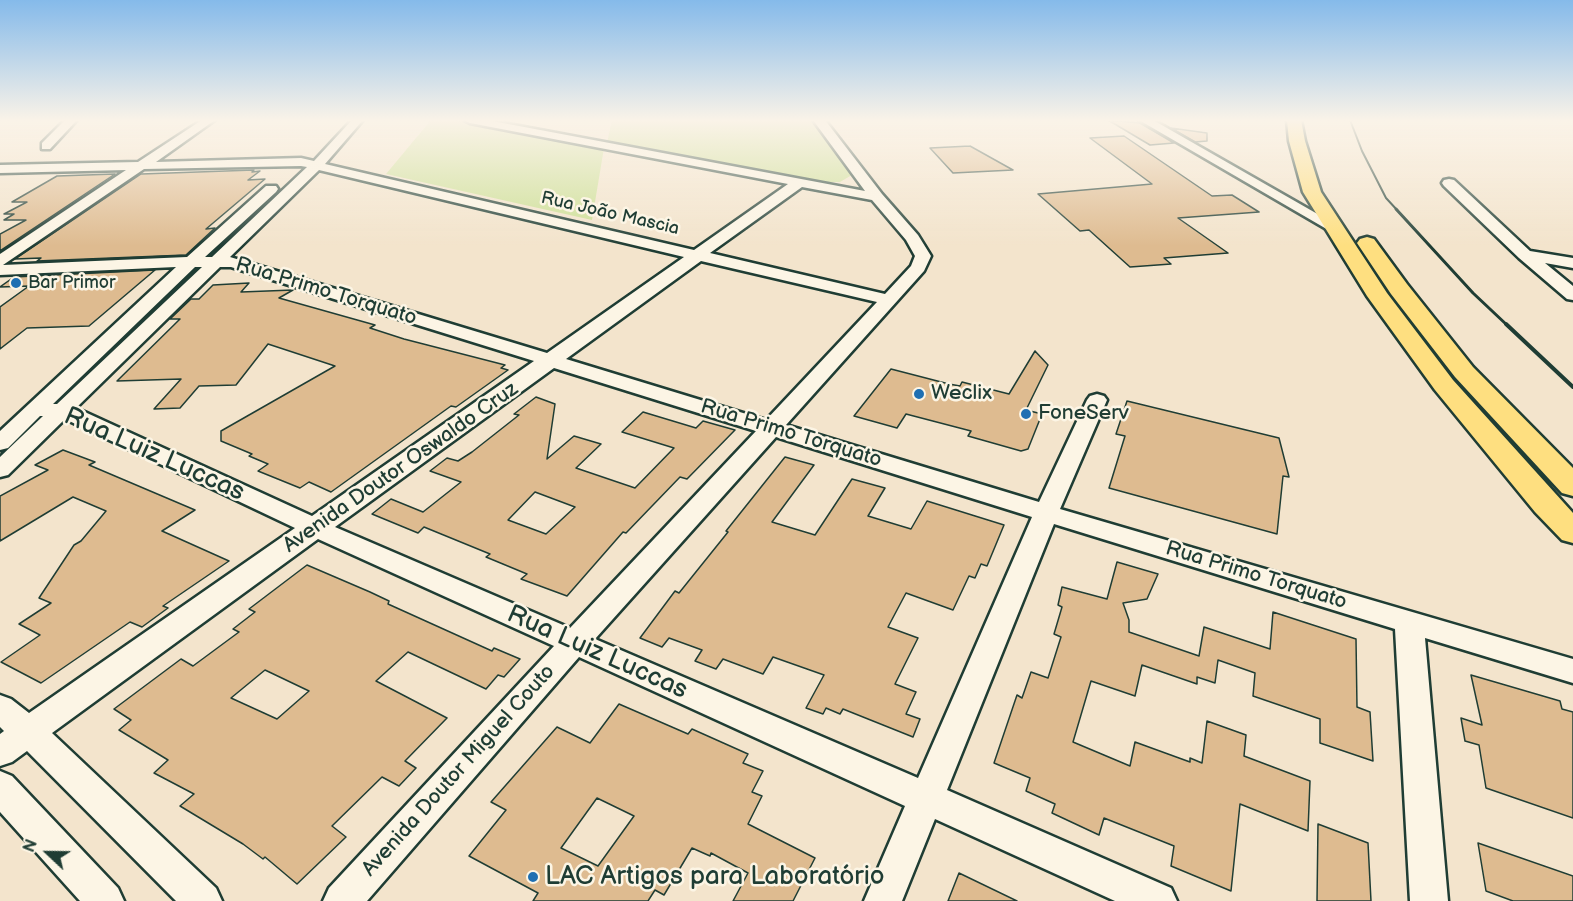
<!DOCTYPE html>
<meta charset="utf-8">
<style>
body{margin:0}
#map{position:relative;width:1573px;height:901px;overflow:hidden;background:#f3e4cc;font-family:"Balsamiq Sans",sans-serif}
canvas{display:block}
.north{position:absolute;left:18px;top:823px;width:60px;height:60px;-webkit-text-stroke:4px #fcf5e5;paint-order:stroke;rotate:292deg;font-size:16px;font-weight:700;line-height:24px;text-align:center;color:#1f3d34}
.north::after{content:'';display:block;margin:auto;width:21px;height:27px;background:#1f3d34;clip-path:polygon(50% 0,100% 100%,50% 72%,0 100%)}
</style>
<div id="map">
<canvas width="1573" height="901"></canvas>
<div class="north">N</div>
</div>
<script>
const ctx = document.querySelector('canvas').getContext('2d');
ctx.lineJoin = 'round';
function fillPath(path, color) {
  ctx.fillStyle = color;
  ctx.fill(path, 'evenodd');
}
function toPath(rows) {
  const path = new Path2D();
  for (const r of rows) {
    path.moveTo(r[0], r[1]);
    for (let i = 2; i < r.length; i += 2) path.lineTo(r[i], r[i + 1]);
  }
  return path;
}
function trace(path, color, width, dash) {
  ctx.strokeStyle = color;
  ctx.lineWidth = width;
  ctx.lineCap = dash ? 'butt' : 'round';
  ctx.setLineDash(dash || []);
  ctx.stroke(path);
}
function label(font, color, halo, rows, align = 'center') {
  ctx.font = font + ' "Balsamiq Sans",sans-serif';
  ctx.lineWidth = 5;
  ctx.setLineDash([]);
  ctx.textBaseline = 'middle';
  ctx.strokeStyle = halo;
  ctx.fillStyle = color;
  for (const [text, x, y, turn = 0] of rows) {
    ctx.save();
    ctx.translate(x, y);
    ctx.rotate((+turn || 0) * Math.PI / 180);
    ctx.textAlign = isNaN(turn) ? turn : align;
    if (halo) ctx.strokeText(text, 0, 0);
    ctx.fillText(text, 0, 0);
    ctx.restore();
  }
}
const green = toPath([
 [431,120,453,120,604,148,592,220,386,174],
 [612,120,811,120,852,175,840,182,820,182,607,143]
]);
const building = toPath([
 [1108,120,1140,123,1174,143,1150,145,1108,120],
 [1171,128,1207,133,1207,141,1195,142,1171,128],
 [1124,136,1212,196,1232,195,1259,212,1178,218,1228,253,1164,258,1171,264,1130,267,1089,230,1080,231,1038,194,1152,184,1090,138,1124,136],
 [970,146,1013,170,953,173,930,148,970,146],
 [254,170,252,172,260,171,248,180,265,179,206,229,215,228,186,255,37,261,41,258,15,259,141,174,254,170],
 [115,174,0,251,0,234,26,220,4,220,14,214,4,214,27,202,12,202,57,176,115,174],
 [155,270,89,326,27,328,0,349,0,307,29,286,0,287,14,277,155,270],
 [249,283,241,292,293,290,279,298,375,325,370,328,404,339,505,365,501,368,508,370,456,407,451,406,331,492,309,482,300,488,258,471,268,464,249,456,252,454,221,441,221,431,335,366,268,344,236,385,199,386,180,408,154,409,181,379,117,381,180,319,170,319,191,299,199,299,213,285,249,283],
 [1035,351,1048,365,1026,410,1042,414,1028,449,1021,451,968,436,971,431,906,414,897,428,854,416,891,369,949,384,960,386,962,382,1009,394,1035,351],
 [536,397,555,404,547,459,574,436,601,444,576,468,635,488,674,448,622,432,643,412,696,428,703,421,735,430,687,479,680,477,626,533,623,532,567,596,521,579,527,574,486,557,490,554,424,527,418,533,372,514,391,499,423,512,461,482,430,471,447,458,458,461,472,452,519,415,514,414,536,397],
 [535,492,575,507,546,534,508,520,535,492],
 [1127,401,1279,438,1289,477,1283,476,1277,534,1109,488,1125,436,1116,434,1127,401],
 [63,450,95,462,89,465,195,510,162,531,229,561,163,606,168,608,142,627,130,622,41,683,1,662,40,635,19,624,51,603,39,598,74,545,81,541,106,511,73,497,0,541,0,496,48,470,35,465,63,450],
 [785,457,814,465,772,522,815,535,852,479,885,488,868,516,911,529,927,501,1004,525,987,566,981,564,975,578,969,576,953,610,906,593,888,627,918,638,895,684,916,692,906,714,920,719,913,737,843,709,840,714,826,708,823,714,806,708,824,675,773,657,763,674,723,659,716,669,695,661,702,650,669,638,662,647,640,638,675,591,679,593,728,532,726,531,785,457],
 [1117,562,1158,574,1147,599,1123,603,1129,620,1129,632,1199,656,1204,627,1270,649,1273,612,1356,639,1357,707,1370,712,1373,761,1320,743,1320,719,1253,696,1255,673,1218,660,1215,683,1197,677,1197,684,1142,665,1135,696,1091,681,1073,742,1130,766,1135,742,1190,762,1190,758,1202,763,1207,721,1246,735,1244,756,1310,781,1308,831,1240,804,1231,891,1171,866,1174,846,1104,818,1099,835,1052,813,1055,804,1026,791,1030,778,994,763,1017,695,1022,698,1031,672,1048,678,1061,637,1054,634,1062,607,1058,605,1062,587,1107,599,1117,562],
 [307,565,370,592,389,601,388,604,492,651,494,648,520,659,504,677,498,675,486,689,408,652,376,681,447,718,405,761,416,768,399,786,382,777,332,826,346,837,297,884,265,857,263,859,243,844,180,806,194,794,154,773,168,760,119,730,131,720,114,709,181,659,193,666,239,632,233,629,255,612,249,609,307,565],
 [265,670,309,691,277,719,231,698,265,670],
 [1471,675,1560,701,1562,709,1573,712,1573,818,1486,788,1479,745,1465,741,1461,718,1482,725,1471,675],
 [619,704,688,734,692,729,748,754,743,763,763,771,752,792,762,796,748,824,815,858,793,901,733,901,748,873,711,853,710,856,692,848,664,895,655,890,648,901,533,901,538,893,469,856,506,810,491,802,557,727,590,743,619,704],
 [597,798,634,816,598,866,561,848,597,798],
 [1318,824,1368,843,1371,901,1317,901,1318,824],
 [1478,843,1573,876,1573,901,1513,901,1486,891,1478,843],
 [959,873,1017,901,948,901,959,873]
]);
const minor = toPath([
 [65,120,77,120,50,149,42,149,42,143,65,120],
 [202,120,215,120,156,162,301,158,314,161,352,120,363,120,325,164,694,250,788,184,470,123,464,120,487,120,865,191,813,120,825,120,882,194,918,235,931,256,924,271,786,425,1039,502,1087,400,1090,396,1097,394,1104,396,1107,400,1060,509,1573,659,1573,683,1425,638,1448,901,1410,901,1395,629,1054,524,947,790,1171,888,1177,901,1115,901,935,819,902,901,864,901,905,806,579,657,367,901,323,901,329,888,554,646,318,539,52,733,216,888,222,901,176,901,27,751,12,762,0,766,0,734,4,731,0,727,0,695,11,699,29,713,295,528,65,419,8,475,0,477,0,457,43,416,40,416,8,448,0,450,0,431,176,267,0,275,0,254,126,170,0,173,0,165,138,162,202,120],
 [301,166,307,167,212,257,205,257,276,192,278,189,276,186,266,186,187,257,3,265,144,169,301,166],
 [319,170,684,257,547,353,230,257,319,170],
 [802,187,872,200,906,240,915,256,911,266,885,294,710,253,802,187],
 [701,261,877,302,766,420,566,359,701,261],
 [195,267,202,267,57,404,53,404,195,267],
 [220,267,231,267,534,361,312,516,76,408,220,267],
 [554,368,756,431,570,628,335,527,554,368],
 [776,437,1032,517,918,778,595,639,776,437],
 [1139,120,1153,120,1342,228,1335,232,1330,231,1139,120],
 [1449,179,1454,180,1530,251,1573,258,1573,268,1545,263,1573,286,1573,300,1567,299,1519,258,1444,186,1442,183,1444,180,1449,179],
 [0,771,12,776,118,888,124,901,80,901,0,812,0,771]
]);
const major = toPath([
 [1287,120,1301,120,1305,141,1321,192,1387,293,1453,380,1573,513,1573,543,1562,540,1535,512,1435,390,1367,296,1303,192,1289,141,1287,120],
 [1367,237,1374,239,1407,284,1473,367,1573,468,1573,496,1562,493,1455,377,1391,294,1357,243,1360,239,1367,237]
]);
const railFar2 = toPath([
 [1350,120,1362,151,1386,198,1398,211]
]);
const railFar1 = toPath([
 [1396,209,1473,293,1508,326]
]);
const rail = toPath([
 [1506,324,1573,387]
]);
const markers = [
 [16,283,6,"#1f6fb2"],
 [919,394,6,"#1f6fb2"],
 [1026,414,6,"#1f6fb2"],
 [533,877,6,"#1f6fb2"]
];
const farStreetnames = [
 ["Rua João Mascia",610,214,13]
];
const farPoinames = [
 ["Bar Primor",28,283]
];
const streetNames = [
 ["Rua Primo Torquato",326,292,17],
 ["Rua Primo Torquato",791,434,17],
 ["Avenida Doutor Oswaldo Cruz",401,468,-35],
 ["Rua Primo Torquato",1256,576,17],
 ["Avenida Doutor Miguel Couto",459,771,-48]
];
const poiNames = [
 ["Weclix",931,394],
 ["FoneServ",1038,414]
];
const nearStreetnames = [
 ["Rua Luiz Luccas",154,455,24],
 ["Rua Luiz Luccas",597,653,24]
];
const nearPoinames = [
 ["LAC Artigos para Laboratório",545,877]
];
fillPath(green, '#cbdf94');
fillPath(building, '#debb90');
trace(building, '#1f3d34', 1.5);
trace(minor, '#1f3d34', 5);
trace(major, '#1f3d34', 5);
fillPath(minor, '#fcf5e5');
fillPath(major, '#fedf80');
trace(railFar2, '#1f3d34', 2);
trace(railFar1, '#1f3d34', 3);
trace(rail, '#1f3d34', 4);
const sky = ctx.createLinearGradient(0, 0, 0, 246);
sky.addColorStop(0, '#85baea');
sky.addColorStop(0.49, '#faf3e8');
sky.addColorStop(1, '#faf3e800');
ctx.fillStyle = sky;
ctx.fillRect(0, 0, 1573, 246);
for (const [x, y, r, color] of markers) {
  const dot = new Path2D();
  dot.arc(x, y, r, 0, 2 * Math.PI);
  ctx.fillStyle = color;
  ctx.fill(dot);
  trace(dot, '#fcf5e5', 2);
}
label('18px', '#1f3d34', '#fcf5e5', farStreetnames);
label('18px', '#1f3d34', '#fcf5e5', farPoinames, 'left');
label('21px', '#1f3d34', '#fcf5e5', streetNames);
label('21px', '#1f3d34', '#fcf5e5', poiNames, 'left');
label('26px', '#1f3d34', '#fcf5e5', nearStreetnames);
label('26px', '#1f3d34', '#fcf5e5', nearPoinames, 'left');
</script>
